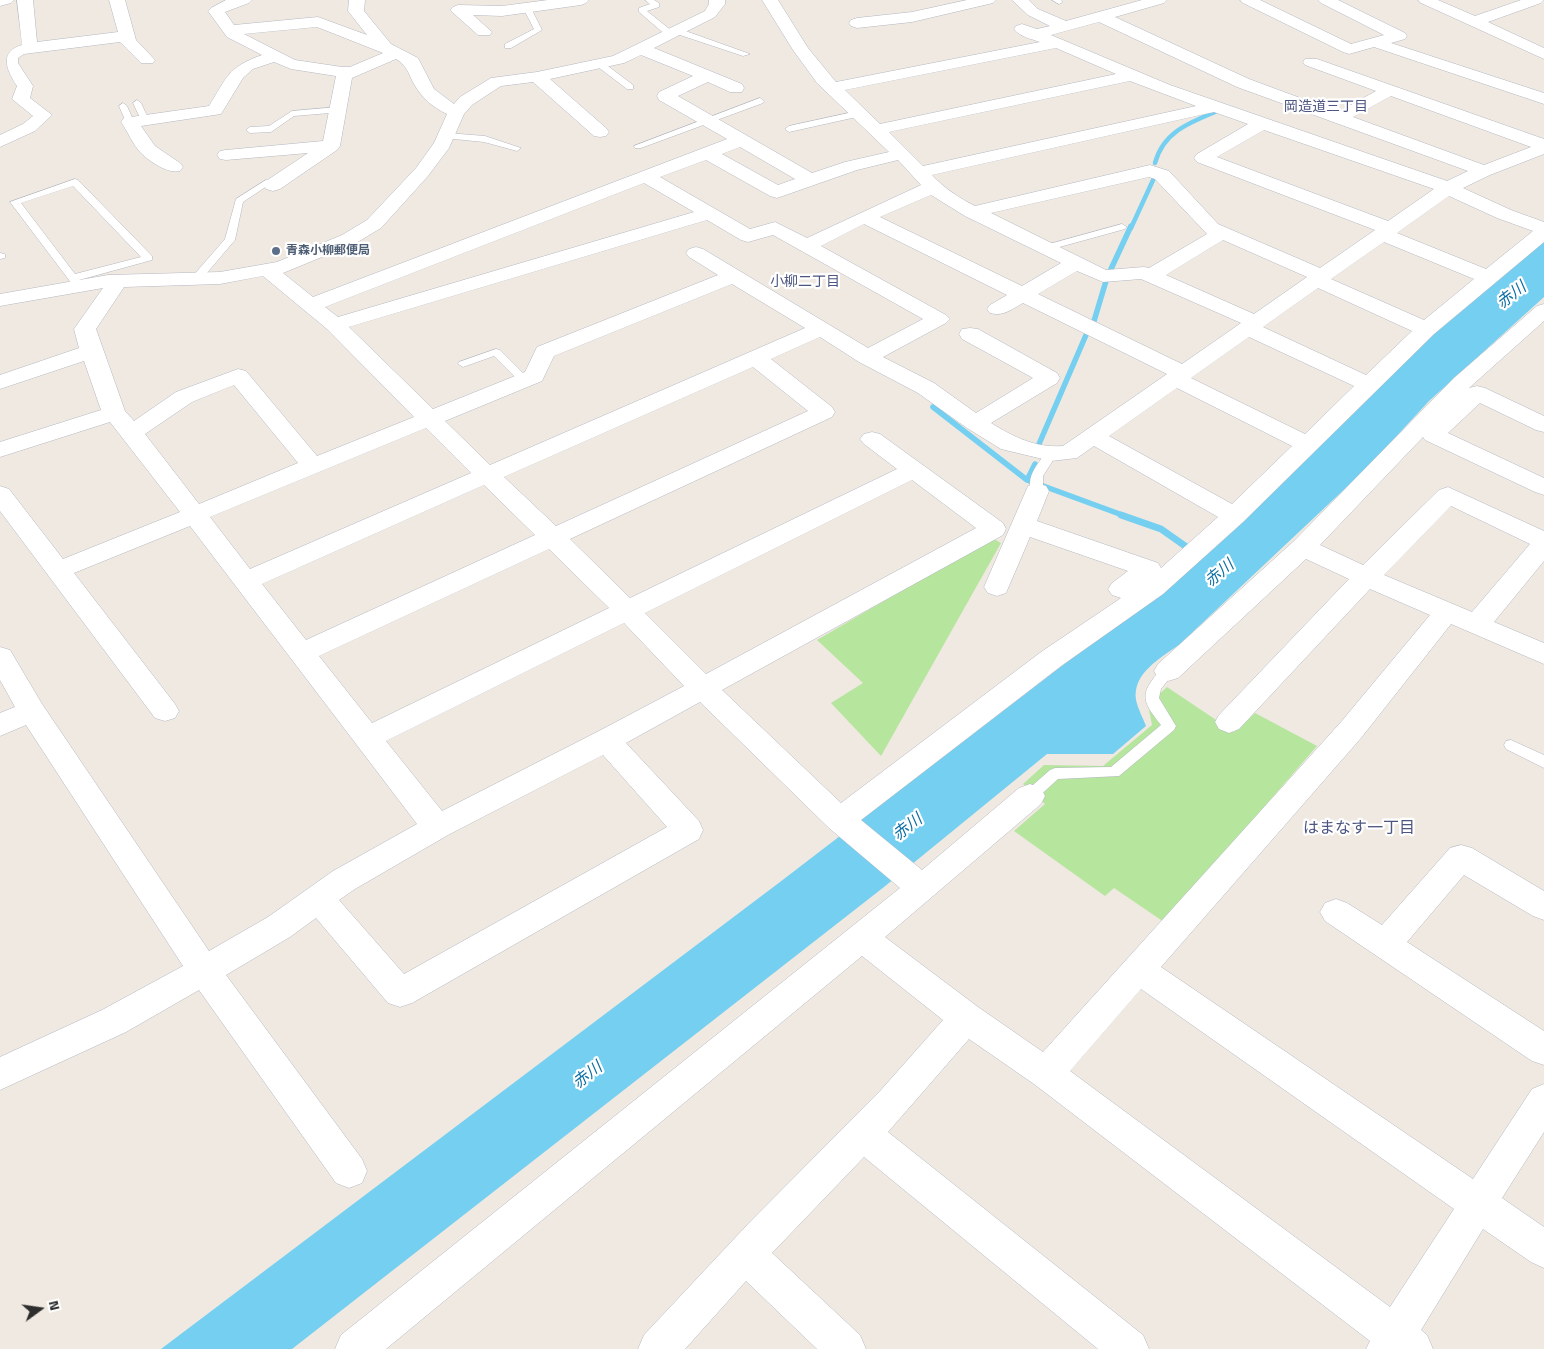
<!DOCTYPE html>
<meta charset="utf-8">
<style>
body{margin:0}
#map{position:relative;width:1544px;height:1349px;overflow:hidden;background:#efe9e1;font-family:"Titillium Web",sans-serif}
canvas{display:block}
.north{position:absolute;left:15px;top:1284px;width:50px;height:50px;-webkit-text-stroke:4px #fff;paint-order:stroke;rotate:76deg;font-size:14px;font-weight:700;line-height:20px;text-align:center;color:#2e2e2e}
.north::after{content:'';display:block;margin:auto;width:18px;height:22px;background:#2e2e2e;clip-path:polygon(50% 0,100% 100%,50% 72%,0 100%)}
</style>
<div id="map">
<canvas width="1544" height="1349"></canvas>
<div class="north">N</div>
</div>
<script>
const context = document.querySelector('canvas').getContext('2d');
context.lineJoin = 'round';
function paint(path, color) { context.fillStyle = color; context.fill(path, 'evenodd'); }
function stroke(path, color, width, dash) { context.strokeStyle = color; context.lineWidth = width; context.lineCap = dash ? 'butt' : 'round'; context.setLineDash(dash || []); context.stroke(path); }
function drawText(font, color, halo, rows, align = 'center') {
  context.font = font + ' "Titillium Web","Noto Sans JP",sans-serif'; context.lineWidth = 4.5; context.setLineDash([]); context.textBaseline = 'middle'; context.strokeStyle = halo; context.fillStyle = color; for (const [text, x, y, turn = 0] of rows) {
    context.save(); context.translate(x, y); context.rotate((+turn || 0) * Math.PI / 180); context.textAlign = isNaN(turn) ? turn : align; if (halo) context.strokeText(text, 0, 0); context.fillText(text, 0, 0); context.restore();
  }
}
paint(new Path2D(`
 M992,538L1001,543L881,756L831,703L863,683L817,640Z
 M1167,687L1234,732L1255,713L1317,746L1164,922L1114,888L1105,896L1014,831L1045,804L1023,784L1044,765L1103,766L1152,725L1148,705Z`), '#b6e59e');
paint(new Path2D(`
 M1544,239V297L1429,401L1369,466L1180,644C1161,658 1132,673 1136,700C1138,709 1143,718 1146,726L1113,754H1047L884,887L292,1349H161L780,882L1175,579L1436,330Z`), '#75cff0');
stroke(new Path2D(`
 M1155,163C1163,133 1188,123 1215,112
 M1131,228L1154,178`), '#75cff0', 4.5);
stroke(new Path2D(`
 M1111,269L1131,226
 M1094,321L1106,281
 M933,407L1027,480L1125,516
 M1039,444L1086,335
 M1027,480L1035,464`), '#75cff0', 5.5);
stroke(new Path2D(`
 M1121,515L1161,529L1188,548`), '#75cff0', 7);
const service = new Path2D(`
 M645,0H654L659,3V7L647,11L673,32V36H667L639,12V8L650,4Z
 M1052,0H1061L1063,2L1059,4Z
 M524,6H530L542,30L511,48H505V44L534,29L523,8Z
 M674,29H680L750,54L743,56L674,33Z
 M598,63H604L633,85V89H627L598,67Z
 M760,98L764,101L763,103L641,148H635L634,146Z
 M137,100L141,103L149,120L148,122L141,120L133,103Z
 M123,103L127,106L134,122L133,124L126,122L119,106Z
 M339,107L343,110L342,112L294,116L271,132L250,133L246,130L250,127L269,126L292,111Z
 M858,111L862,114L861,116L789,132L785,129L789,126Z
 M447,133L485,136L521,148L517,151L484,142L444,138L443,136Z
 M75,179L78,180L152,256V260L79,280L84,286L83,288H75L10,202ZM73,186L141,257L75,274L21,203Z
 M266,180L278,185L273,188L267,186L243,202L235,240L200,281H192V277L225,239L236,199Z
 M1122,224L1127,227L1125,229L1045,251L1040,248L1042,246Z
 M0,253L5,254V258L0,259Z
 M496,349L500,350L530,380L528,382H520L494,356L463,367L458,364L459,362Z
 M1051,450L1057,454L1043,476V491L1037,495L1033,494C1024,478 1038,464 1047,451Z
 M1168,666L1173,668L1175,671L1161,689L1159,698L1176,726L1174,730L1119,776L1058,779L1035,800L1030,802L1025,800L1023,796L1025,792L1050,770L1055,768L1111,767L1161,725C1148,708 1138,698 1153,679C1157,673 1161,668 1168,666Z
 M1511,740L1544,755V768L1506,749L1504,745L1506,741Z`);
const minor = new Path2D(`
 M0,0H14L11,3L0,6Z
 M17,0H33L37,42L118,32L109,0H125L136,40L155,60L153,63H141L120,42L24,54L18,58V63L33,86L30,98L52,115L35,131L0,147V135L23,124L33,116L12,99L17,86C5,68 0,51 22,45Z
 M226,0H252L249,3L225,12L234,25L318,17L367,35L348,11L349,0H365L364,11L391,44L418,58L434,89L454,104L460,97L491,78L537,72L613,56L705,11L709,4V0H725V4L715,17L654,48L742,84L744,88L742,92H730L708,82L678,96L812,173L845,162L889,152L817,83L793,50L762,0H778L808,48L836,82L1040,42C1032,39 1020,37 1014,29L1016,26L1022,24L1037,29L1050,26L1028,15L1012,0H1029L1038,9L1066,21L1142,0H1167L1164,3L1115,17L1249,79L1338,112L1376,91L1305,65L1303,62L1305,59H1317L1544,139V154L1490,175L1463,188L1511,210L1544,222V242L1434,334L1243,522L1163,594L1061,666L861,820L922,870L1019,788L1030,784L1041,788L1045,796L1041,804L885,937L978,1007L1043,1052L1341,722L1430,615L1370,589L1239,729L1229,733L1219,729L1215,722L1219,715L1349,579L1306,559L1178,678L1168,681L1158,678L1154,671L1158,664L1294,541L1454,378L1537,306L1544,304V321L1469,388L1477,386L1485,388L1544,416V432L1536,430L1480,403L1448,433L1544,478V495L1535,492L1425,440L1423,437L1320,545L1363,565L1439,490L1448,487L1544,531V561L1494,622L1544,643V664L1451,624L1361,738L1161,967L1473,1179L1532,1089L1544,1084V1132L1502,1198L1544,1227V1268L1531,1262L1483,1229L1421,1330L1427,1335L1433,1349H1366L1370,1341L1034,1084L969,1039L888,1132L1143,1335L1149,1349H1098L864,1157L772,1253L860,1335L866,1349H817L746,1281L685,1349H638L644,1335L749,1223L881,1090L943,1020L862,956L386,1349H335L341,1335L900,888L829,828L700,702L626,743L699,821L703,830L699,839L412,1003L400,1007L388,1003L316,918L290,937L226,975L362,1159L367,1171L362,1183L349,1188L336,1183L199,990L126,1032L0,1090V1057L102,1010L183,966L26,725L0,736V713L15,707L0,680V647L10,650L42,704L209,951L268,917L333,871L417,824L190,526L74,573L175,704L179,711L175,718L165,721L155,718L0,511V486L9,489L63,559L180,512L110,422L0,457V442L101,410L84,361L0,389V375L79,348L74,329L103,288L0,306V294L108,275L220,272L277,262L342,235L367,220L416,168L434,143L447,114C432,107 422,98 414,84C408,73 407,65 396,59L352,78L340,146L337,150L280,189L273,191L266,189L264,185L266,181L308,153L226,160L220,159L217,155L220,151L226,150L323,141L336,76L291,69L274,62L253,69L243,78L221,114L141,126L155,146L180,163L183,167L180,171C168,174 150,162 141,153C133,145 128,132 121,122L124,118L209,106C227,77 228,67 262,55L227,37L208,11L211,8ZM1099,22L1237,87L1468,171L1447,181L1170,85L1051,35ZM317,27L383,53L350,67H342L295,60L244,34ZM1056,48L1116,74L880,124L845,90ZM641,55L693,76L659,92L657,96L659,100L727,139L313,297L283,273L356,243L381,228L428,176L449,148L464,114L472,105L501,86L533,82L594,136L600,137L606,136L609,132L606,128L550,79L624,63ZM1130,81L1196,106L923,166L889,132ZM1391,96L1531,147L1484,165L1353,117ZM1214,112L1248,124L1197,154L1194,158L1197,162L1375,230L1320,268L1218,224L1169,171L1150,165L975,206C959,198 944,188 932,175ZM1264,130L1434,189L1388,221L1217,157ZM740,147L795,179L778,185L722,154ZM706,160L770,196L777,198L857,170L898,160L921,185L807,238L775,222L750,229L660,177ZM1149,177L1155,179L1207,234L1149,268L1144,267L1106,270L991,213ZM644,183L694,212L338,317L325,307ZM931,195L965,216L1061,263L1022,286L880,217ZM1449,196L1497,218L1533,231L1486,269L1397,233ZM707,220L741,240L748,242L773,235L923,319L868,348L703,249L696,247L689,249L686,253L689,257L718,275L537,347L525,372L433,409L349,327ZM864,224L1007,295L990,305L987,309L990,313C1003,317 1012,309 1023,303L1167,374L1063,446C1035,448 1014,437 991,423L1057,383L1060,378L1057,373L978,329L970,328L962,329L959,334L962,339L1033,378L976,413L934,383L883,357L946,323L950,319L946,315L821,246ZM1223,240L1307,277L1254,314L1166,275ZM1384,242L1474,279L1424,320L1331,279ZM1077,271L1103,282L1141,279L1241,323L1182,364L1038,294ZM263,276L327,329L414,417L317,456L246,371L238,369L176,392L134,421L125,411L96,329L124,287L220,284ZM732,284L805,328L490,465L445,421L542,381L554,356ZM1318,288L1412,331L1366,375L1263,327ZM820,337L859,362L918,393L967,428L1001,449L1051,461L1077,458L1094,446L1218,517L1161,568L1158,563L1037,521L1049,491L1046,486L1037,483L1028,486L984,587L988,593L997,596L1006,593L1030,537L1128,571L1112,583L1108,589L1112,595L1121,598L1041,652L841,803L722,690L1003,535L1006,529L1003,523L880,434L872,432L864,434L860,439L864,444L897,469L630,598L570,539L832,417L835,412L832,407L771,359ZM1249,337L1354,386L1305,434L1191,378ZM753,367L808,411L556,526L504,477ZM234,385L298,463L199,504L145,434L192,402ZM1177,388L1292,446L1232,504L1109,436ZM426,428L471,473L250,569L210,517ZM912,480L976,528L706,674L645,613ZM484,485L535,535L306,640L262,584ZM1451,506L1530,544L1472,612L1384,575ZM549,549L609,608L372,723L319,656ZM624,623L684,686L597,732L442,811L386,741ZM603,755L667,827L404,974L339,900L355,889L448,835ZM1141,989L1454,1209L1390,1307L1070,1071Z
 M548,0H589L586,3L581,5L502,16L473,15L492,32L490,35H478L450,10L453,7L458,5L502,6Z
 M967,0H996L993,3L912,22L857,28L851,26L849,23L851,20L857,18L912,12Z
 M1240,0H1260L1351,44L1384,35L1321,3L1318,0H1338L1405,33L1407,36L1405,39L1391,43L1544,93V104L1374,47L1349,54L1343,52L1243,3Z
 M1418,0H1438L1475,16L1521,0H1544L1541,3L1488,22L1544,48V59L1421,3Z
 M1461,845L1472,848L1544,891V920L1533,916L1464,875L1407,942L1544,1031V1065L1532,1061L1325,921L1320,912L1325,903L1336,899L1347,903L1382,925L1450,848Z`);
stroke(service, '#b4b7c1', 1);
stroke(minor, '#b4b7c1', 1);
paint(service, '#fff');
paint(minor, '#fff');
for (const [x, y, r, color] of [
 [276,251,5,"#5c6f8a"]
]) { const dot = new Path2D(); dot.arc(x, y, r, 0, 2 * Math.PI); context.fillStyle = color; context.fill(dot); stroke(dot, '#fff', 2); }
drawText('bold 12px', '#4e5e75', '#fff', [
 ["青森小柳郵便局",286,251]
], 'left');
drawText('14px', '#4d5680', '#fff', [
 ["岡造道三丁目",1326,108],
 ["小柳二丁目",805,283]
]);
drawText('italic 16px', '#0d6fa3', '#fff', [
 ["赤川",1512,296,-38],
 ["赤川",1220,574,-40],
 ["赤川",908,828,-38],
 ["赤川",588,1076,-38]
]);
drawText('16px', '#4d5680', '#fff', [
 ["はまなす一丁目",1359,829]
]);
</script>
